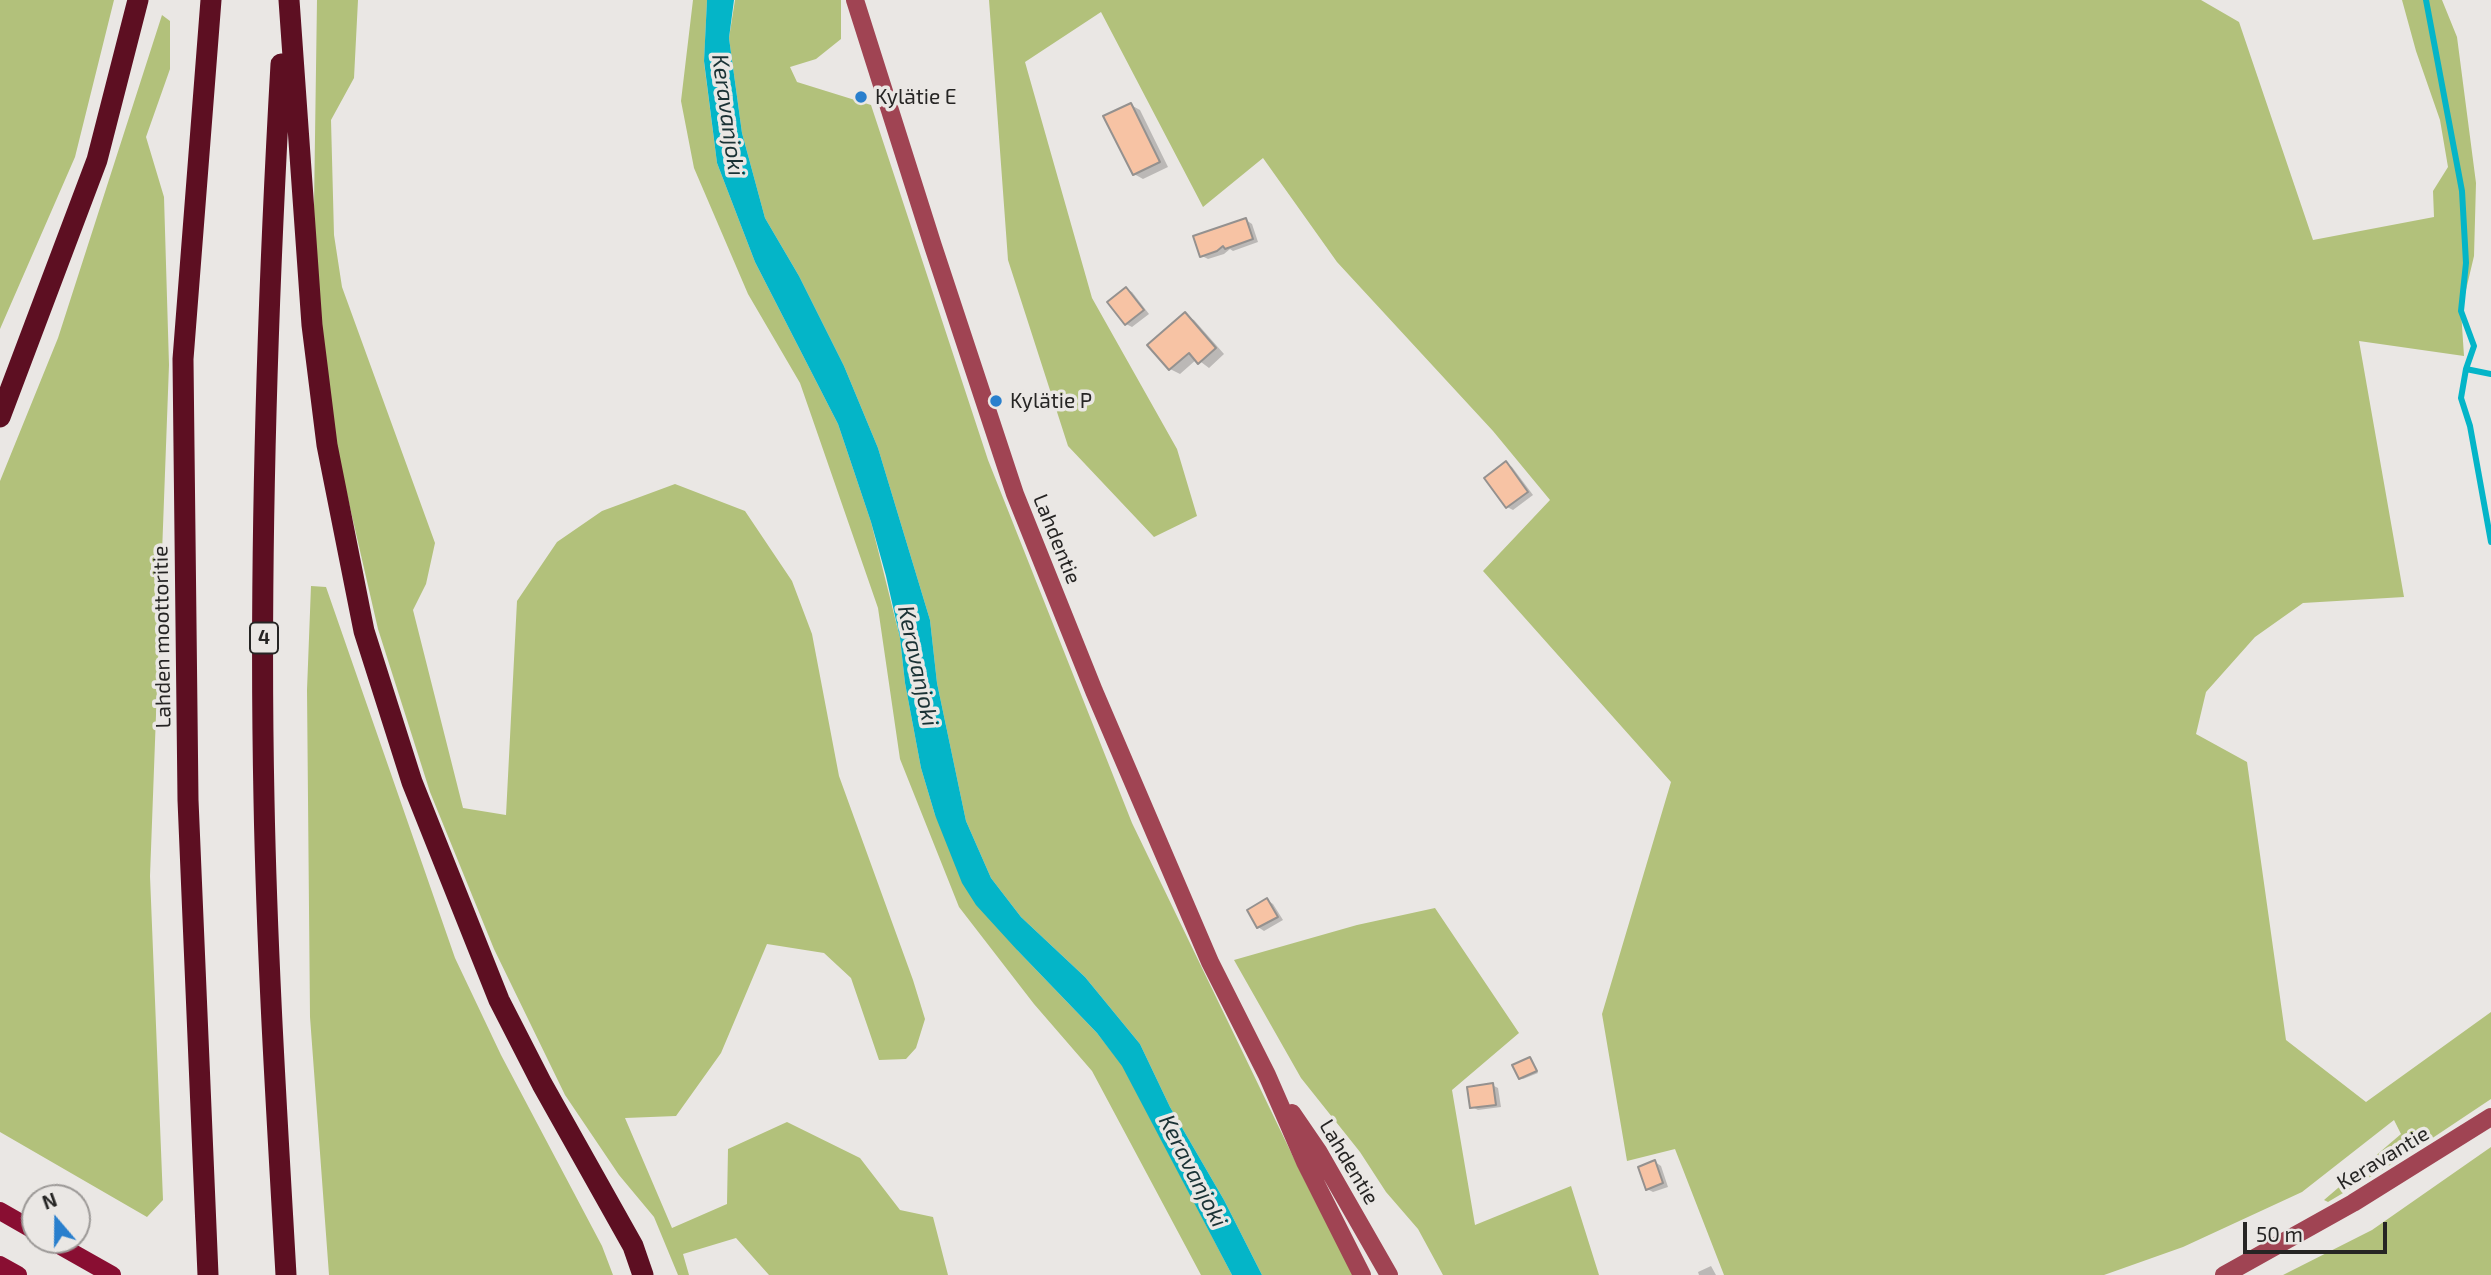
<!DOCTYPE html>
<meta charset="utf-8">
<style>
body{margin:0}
#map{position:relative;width:2491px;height:1275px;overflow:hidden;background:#eae7e4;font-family:"Exo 2",sans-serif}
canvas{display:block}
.north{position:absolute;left:21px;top:1184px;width:70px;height:70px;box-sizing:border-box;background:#eae7e4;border:2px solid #9c9997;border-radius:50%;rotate:340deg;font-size:19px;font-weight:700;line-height:28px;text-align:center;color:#262524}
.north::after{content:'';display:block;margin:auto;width:24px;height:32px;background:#297fcd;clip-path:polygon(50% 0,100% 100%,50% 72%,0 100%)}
.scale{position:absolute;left:2243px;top:1222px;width:144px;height:32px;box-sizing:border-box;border:4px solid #262524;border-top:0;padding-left:9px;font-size:21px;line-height:24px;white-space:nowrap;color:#262524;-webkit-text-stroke:5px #eae7e4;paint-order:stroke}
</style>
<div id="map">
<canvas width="2491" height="1275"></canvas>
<div class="north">N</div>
<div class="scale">50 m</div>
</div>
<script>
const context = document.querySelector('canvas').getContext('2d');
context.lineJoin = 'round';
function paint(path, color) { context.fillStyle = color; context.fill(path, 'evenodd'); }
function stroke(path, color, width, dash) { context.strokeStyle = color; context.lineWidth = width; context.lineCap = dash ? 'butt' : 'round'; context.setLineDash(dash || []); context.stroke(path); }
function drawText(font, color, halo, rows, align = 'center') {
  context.font = font + ' "Exo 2",sans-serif'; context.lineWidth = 7; context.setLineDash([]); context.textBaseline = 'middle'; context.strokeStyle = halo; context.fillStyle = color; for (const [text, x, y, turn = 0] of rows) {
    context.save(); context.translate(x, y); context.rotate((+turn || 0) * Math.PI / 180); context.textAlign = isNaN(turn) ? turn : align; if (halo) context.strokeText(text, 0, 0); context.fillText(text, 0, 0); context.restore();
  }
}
paint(new Path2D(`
 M0,0H114L75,157L0,329Z
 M317,0H358L354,78L331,120L334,235L342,287L435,543L426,584L413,610L463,808L506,815L517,601L557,542L602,511L675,484L745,511L792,581L812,634L839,776L913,980L925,1019L916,1048L906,1059L879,1060L851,978L824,953L767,944L721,1053L676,1116L625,1118L672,1228L727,1204L728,1149L787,1122L860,1158L900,1210L933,1217L948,1275H769L736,1238L683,1254L689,1275H678L654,1217L619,1175L565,1095L494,949L430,792L378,629L337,451L315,286L314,206Z
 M693,0H707L704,62L717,163L755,262L838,424L871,522L900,638L905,683L921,768L935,815L1018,951L1097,1033L1123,1066L1232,1275H1201L1092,1071L1034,1004L959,907L900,759L878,608L800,383L748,294L694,168L681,101Z
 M735,0H841V39L816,59L790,67L797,82L871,105L988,460L1132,823L1301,1173L1353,1275H1262L1224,1200L1170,1107L1140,1044L1085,977L1021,917L991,878L966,821L937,683L930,620L878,448L844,366L799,276L765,218L742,133L729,38Z
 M989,0H2201L2239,22L2313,240L2434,217L2433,191L2448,167L2440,120L2416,51L2402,0H2442L2457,37L2476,183L2474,256L2461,311L2464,356L2359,341L2404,597L2303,603L2255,637L2206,692L2196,734L2247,762L2286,1040L2366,1102L2491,1012V1099L2410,1153L2328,1202L2324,1200L2401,1134L2394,1120L2302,1192L2183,1247L2104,1275H1724L1675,1149L1627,1161L1602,1014L1671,782L1483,571L1550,500L1493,431L1337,262L1263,158L1203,207L1101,12L1025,62L1092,298L1177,449L1197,516L1154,537L1068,446L1008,260Z
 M162,15L170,21V69L146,137L164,197L169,365L150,876L163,1200L147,1217L0,1132V481L58,338Z
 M311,586L326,587L455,958L501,1055L602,1246L613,1275H329L310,1017L307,690Z
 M1435,908L1519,1033L1452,1090L1475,1225L1571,1186L1599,1275H1443L1418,1229L1386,1192L1360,1152L1301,1078L1234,960L1357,925Z
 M2491,1147V1275H2283L2372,1230Z`), '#b2c17b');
paint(new Path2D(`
 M707,0H734L729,38L742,133L765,218L799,276L844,366L878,448L930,620L937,683L966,821L991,878L1021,917L1085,977L1140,1044L1170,1107L1224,1200L1262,1275H1232L1122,1066L1097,1033L1018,951L976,905L962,883L935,815L921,768L905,683L900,638L886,576L871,522L838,424L755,262L717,163L704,61Z`), '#04b5c8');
paint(new Path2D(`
 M1131,105L1140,110L1168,167L1143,179L1134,174Z
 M1246,220L1252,224L1258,242L1233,251L1230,249L1224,254L1208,259L1202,256Z
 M1126,289L1132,292L1149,314L1132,327L1126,324Z
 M1185,315L1194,320L1224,354L1209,368L1197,359L1180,374L1170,369Z
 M1506,463L1512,467L1533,495L1513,510L1507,507Z
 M1267,900L1273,904L1283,920L1264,931L1258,927Z
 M1530,1059L1538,1073L1523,1079L1520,1078Z
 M1492,1085L1498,1088L1501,1107L1478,1110L1472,1107Z
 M1655,1162L1661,1166L1668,1187L1653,1192L1647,1189Z
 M1711,1266L1716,1275H1699L1698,1272Z`), '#0003');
stroke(new Path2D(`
 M2426,0L2462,191L2466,263L2461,311L2474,346L2466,369L2461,398L2470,426L2491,542
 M2466,369L2491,374`), '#04b5c8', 6);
const building = new Path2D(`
 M1131,103L1160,162L1133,175L1103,116Z
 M1246,218L1253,239L1225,249L1223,246L1217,251L1200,257L1193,236Z
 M1126,287L1144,310L1125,325L1107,302Z
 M1185,312L1216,348L1198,364L1189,353L1169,370L1147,345Z
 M1506,461L1528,492L1506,508L1484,478Z
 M1267,898L1278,917L1257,928L1247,910Z
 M1530,1057L1537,1071L1519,1079L1512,1065Z
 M1493,1083L1496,1105L1470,1108L1467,1087Z
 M1655,1160L1663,1183L1646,1190L1638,1167Z`);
paint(building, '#f7c3a4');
stroke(building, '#94918f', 2);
stroke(new Path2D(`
 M855,0L933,246L1015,494L1094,691L1210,962L1267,1075L1305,1162L1362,1275
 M1292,1113L1318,1151L1389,1275
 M2224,1275L2353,1203L2491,1117`), '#a04453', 18);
stroke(new Path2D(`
 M0,1211L35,1231
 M50,1240L112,1275
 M0,1265L18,1275`), '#890e32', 18);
stroke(new Path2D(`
 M289,0L312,325L327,445L364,631L412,782L499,1000L542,1084L633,1246L643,1275
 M281,64C267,309 259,555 264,800C267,959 277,1117 286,1275
 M0,417L97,160L138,0
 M208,1275L188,800L183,359L211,0`), '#5d0f22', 21);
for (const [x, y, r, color] of [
 [861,97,7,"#297fcd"],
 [996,401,7,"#297fcd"]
]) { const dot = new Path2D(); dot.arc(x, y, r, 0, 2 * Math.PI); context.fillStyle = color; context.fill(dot); stroke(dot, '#eae7e4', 2.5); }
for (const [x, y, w] of [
 [264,638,28]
]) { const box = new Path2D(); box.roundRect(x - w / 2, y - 15.5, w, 31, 5); context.fillStyle = '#eae7e4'; context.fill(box); stroke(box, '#262524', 2); }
drawText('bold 19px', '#262524', null, [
 ["4",264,638]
]);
drawText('21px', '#262524', '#eae7e4', [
 ["Kylätie E",875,97],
 ["Kylätie P",1010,401]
], 'left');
drawText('21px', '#262524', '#eae7e4', [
 ["Lahdentie",1057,539,68],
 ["Lahden moottoritie",162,637,-91],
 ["Keravantie",2383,1158,-31],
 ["Lahdentie",1349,1162,59]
]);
drawText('italic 23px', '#1a3235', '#eae7e4', [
 ["Keravanjoki",728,115,82],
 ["Keravanjoki",918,666,78],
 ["Keravanjoki",1193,1171,63]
]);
</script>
